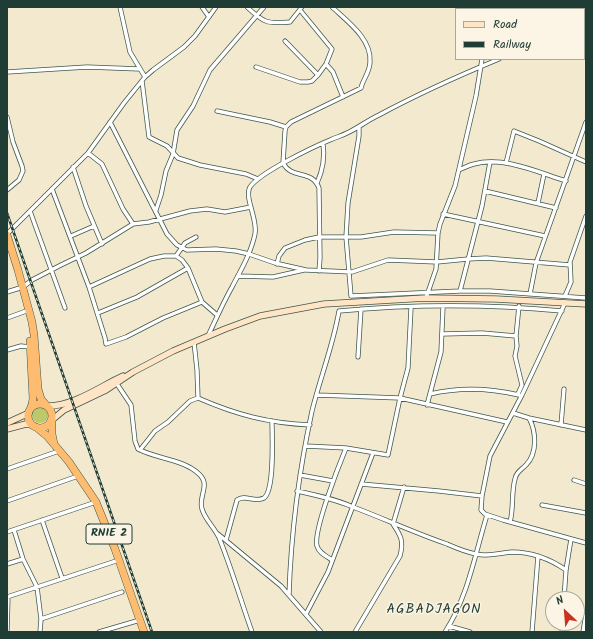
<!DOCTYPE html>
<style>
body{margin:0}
#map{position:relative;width:593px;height:639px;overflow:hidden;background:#f3e9cf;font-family:Kalam,sans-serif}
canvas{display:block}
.frame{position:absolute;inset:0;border:8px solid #1f3d34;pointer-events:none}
.legend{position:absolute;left:455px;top:8px;width:130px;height:52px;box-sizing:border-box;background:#fcf5e5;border:1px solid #a4ab9e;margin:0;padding:5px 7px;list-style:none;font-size:12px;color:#1f3d34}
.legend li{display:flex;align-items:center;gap:8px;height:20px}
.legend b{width:20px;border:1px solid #a4ab9e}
.north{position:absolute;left:545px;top:591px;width:40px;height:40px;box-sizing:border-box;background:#fcf5e5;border:1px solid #a4ab9e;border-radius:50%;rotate:334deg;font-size:11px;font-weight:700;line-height:16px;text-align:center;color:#1f3d34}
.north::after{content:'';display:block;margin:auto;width:14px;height:18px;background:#c8321e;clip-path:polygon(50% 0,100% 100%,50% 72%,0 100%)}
</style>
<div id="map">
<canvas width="593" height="639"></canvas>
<div class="frame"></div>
<ul class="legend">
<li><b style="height:5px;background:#ffe4c6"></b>Road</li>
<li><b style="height:5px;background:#1f3d34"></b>Railway</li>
</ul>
<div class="north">N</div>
</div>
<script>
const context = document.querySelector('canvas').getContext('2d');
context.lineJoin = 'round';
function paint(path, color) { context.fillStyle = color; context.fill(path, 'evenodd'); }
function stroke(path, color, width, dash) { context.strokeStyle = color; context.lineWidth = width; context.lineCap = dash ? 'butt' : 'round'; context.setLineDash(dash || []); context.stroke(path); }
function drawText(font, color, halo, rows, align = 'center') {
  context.font = font + ' Kalam,sans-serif'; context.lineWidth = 3; context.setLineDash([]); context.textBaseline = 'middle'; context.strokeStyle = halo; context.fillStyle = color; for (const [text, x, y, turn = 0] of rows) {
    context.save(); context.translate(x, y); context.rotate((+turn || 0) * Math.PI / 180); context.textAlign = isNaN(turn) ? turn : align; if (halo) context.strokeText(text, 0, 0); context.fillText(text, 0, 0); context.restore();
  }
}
paint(new Path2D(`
 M32 415a8 8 0 1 1 16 0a8 8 0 1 1-16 0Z`), '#bcc86a');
const street = new Path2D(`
 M120,7L130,52L145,77
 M202,7L209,17
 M247,7C264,23 267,24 290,22L302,7
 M491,9V7
 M542,9L543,7
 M584,33L586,32
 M285,41L318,75
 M326,64L333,72L343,97
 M256,67L300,82H308L312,81L318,75L326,64L332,49L300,10
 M7,72L87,67L140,69
 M142,81L149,137L167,146L178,158L200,165L246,174L258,179
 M217,111L270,122L286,127
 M7,117L13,142L22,166L23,171L19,180L7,190
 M110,122L167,234L177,245L187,250L216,249L236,251L249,254L275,263L306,270L352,272L388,260L437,262L468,259L486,258L570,265
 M359,127V136L348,203L346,237L351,296L460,291H490L586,298
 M88,153L102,164L123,209L133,224
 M506,163L514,131L539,141L586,162
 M73,167L86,206L102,244
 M459,170C464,168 469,165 474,164C504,156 537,172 566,181
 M317,183C323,170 325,157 323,143
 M52,189L89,287L105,338L106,344L126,337L163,318L202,302
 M485,191L556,208
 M538,203L544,174
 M156,210L161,195L166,171L173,154L177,130L193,106L210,70L264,7
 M30,211L65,308
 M443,214L545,236
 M7,234L88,153L124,103L145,77L153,70L184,47L195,36L216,7
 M71,236L94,226
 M176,256L185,243L196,237
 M277,264L279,256L285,248L305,240L319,237H361L394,232L438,233
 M319,271L320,258L319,188C312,169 292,180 283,163L285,131L286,127L291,122L361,88C363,79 370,72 370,62C372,39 347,21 332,7
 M238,276L273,277L304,270
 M89,287L150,259L164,256H176L182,260L188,268L202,302L217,315
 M460,291L482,206L490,162
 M7,292L23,287L32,280L61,265L86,253L133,224L149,222L190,211L207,209L225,212L251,207
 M530,294L536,263L586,122
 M565,296L571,282L570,262L586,216
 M426,298L436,269L438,233L440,224L455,186L476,96L482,59
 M565,303L522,395L490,456L482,496L481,510L485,514L503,520L586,543
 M98,313L137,297L188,268
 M7,318L29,310
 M442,334L482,333L516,336
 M208,336C216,319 223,303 232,287C241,270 251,253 255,234C258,219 244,198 250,187C259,173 313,147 330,140C336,137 342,136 347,133C358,128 368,120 379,115C418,94 458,76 499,59
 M194,342L197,370L198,398
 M7,350L21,346L30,347
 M358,357L361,309
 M117,384L131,405L135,441L138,449C157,459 183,459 199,474C211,485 198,496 202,509C205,520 216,529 220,540C232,570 241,601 252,632
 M430,394C460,387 489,388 519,395
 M518,394L522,385L515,356L517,346L516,336L519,306
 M317,395L400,398L507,422
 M427,405L441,352L443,307
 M513,413L529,418L586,430
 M561,425L564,389
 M306,446L346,448L388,455L400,398L408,368L411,308
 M140,450L155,431L168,422L190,401L198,398C237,415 268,423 310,425
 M7,469L59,451
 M300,475L333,481
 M574,480L586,484
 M361,484L439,491L482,496
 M297,491C316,495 335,499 353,507C385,519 415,533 447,544C456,548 466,552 476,554C490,557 499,553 512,552C532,552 550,559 566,570
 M7,501L78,476
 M542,505L586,513
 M42,520L62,578
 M510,522C514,508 511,493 515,479C516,472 521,470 526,465C538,453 536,431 529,418
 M14,530L23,559L37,587L41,619L40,632
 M7,532L96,502
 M218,534L281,586L321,632
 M226,540L237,500C245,494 255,503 264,498C275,490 272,436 272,421
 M332,560C326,556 319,553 317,546C313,531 339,465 346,448
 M7,564L23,559
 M289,595C291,533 299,471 312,411C320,378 333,346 339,311C412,304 489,304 562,311
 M7,597L119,560
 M564,599L566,570L571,539
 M306,614L328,572L373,453
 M41,619L122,592
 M449,626L470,632
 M7,632L8,597
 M99,632L140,620
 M355,632L400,556C404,541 401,536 393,524L404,487
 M445,632C468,597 475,554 487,515
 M532,632L538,556
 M562,632L563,623
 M583,632L586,614`);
const secondary = new Path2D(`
 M47,406C72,407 101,386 123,376
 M52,420L64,410L106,390L133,372L173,351L225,329L260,316L324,304L426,298L496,299L586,304
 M7,423L29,413
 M7,429L26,424L32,425`);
const highway = new Path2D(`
 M7,235L18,270L32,322L34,335L38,389L41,399L47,406
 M30,341L33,399L32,404L30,410
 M28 416a12 12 0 1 1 24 0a12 12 0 1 1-24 0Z
 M52,420V434L54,444
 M36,427L47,436L69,462L96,502L115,549L144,632`);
stroke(street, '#3f574b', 5);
stroke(secondary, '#3f574b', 7);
stroke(highway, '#3f574b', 8);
stroke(street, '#fff', 3.5);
stroke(secondary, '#ffe4c6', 5.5);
stroke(highway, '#febc70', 7);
const rail = new Path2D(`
 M7,213L152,632`);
stroke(rail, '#1f3d34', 2.5);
stroke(rail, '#fcf5e5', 1, [3]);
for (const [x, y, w] of [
 [109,534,46]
]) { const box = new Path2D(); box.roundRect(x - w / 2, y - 10, w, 20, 3); context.fillStyle = '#fcf5e5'; context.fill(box); stroke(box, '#1f3d34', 1); }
drawText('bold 12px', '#1f3d34', null, [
 ["RNIE 2",109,534]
]);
context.letterSpacing = '1px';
drawText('14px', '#1f3d34', '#fcf5e5', [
 ["AGBADJAGON",434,611]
]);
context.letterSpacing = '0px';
</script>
